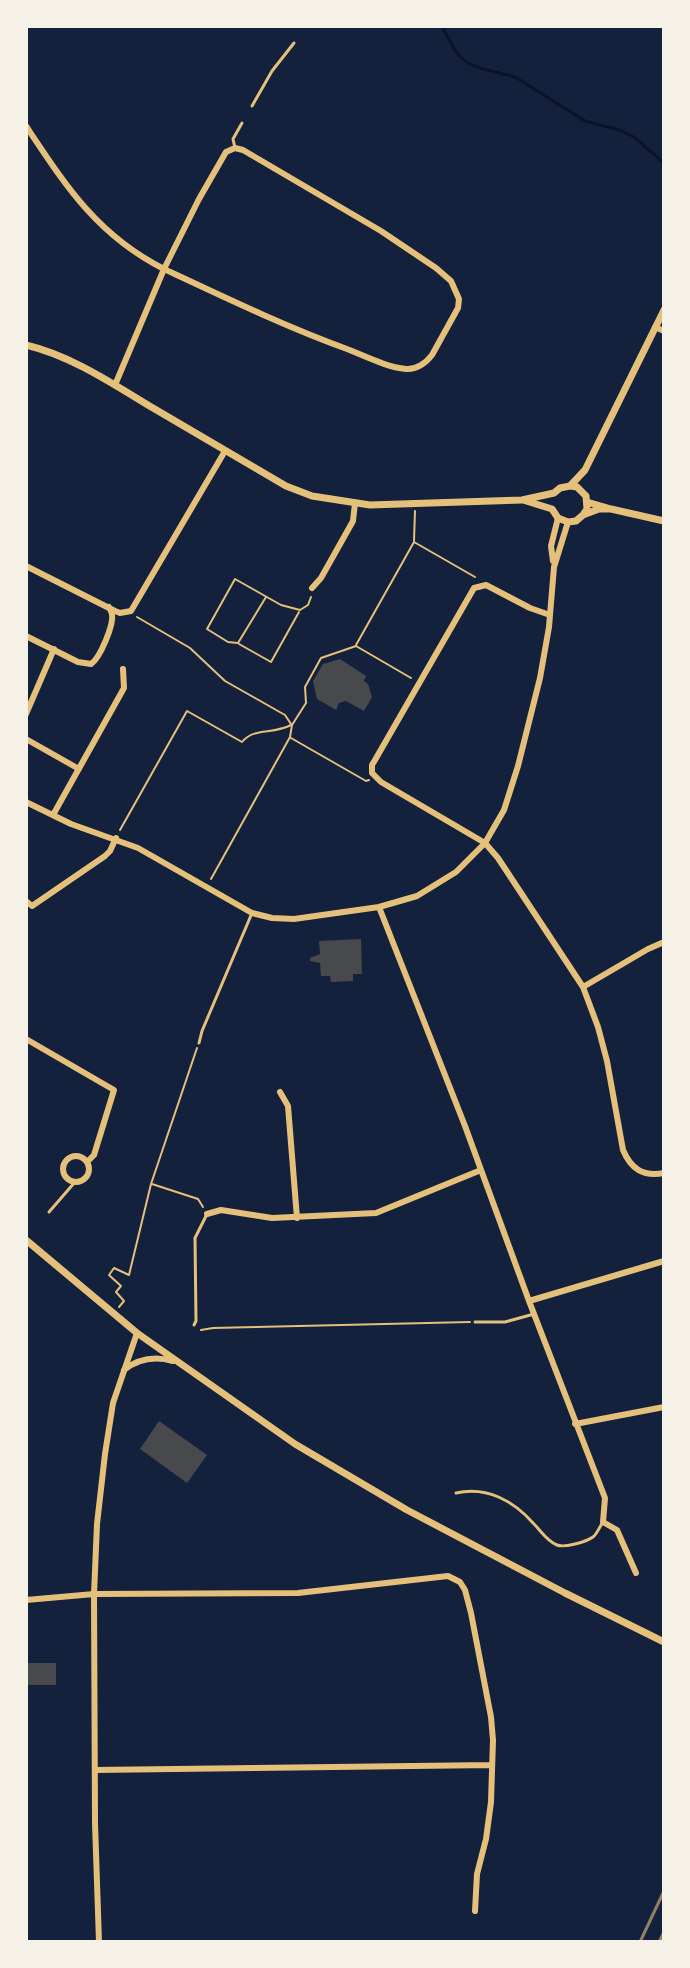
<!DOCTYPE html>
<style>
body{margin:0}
#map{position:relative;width:690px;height:1968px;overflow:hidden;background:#14213d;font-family:"Roboto Condensed",sans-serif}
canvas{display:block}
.frame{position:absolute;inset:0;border:28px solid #f6f1e7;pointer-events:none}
</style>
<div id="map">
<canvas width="690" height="1968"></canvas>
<div class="frame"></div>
</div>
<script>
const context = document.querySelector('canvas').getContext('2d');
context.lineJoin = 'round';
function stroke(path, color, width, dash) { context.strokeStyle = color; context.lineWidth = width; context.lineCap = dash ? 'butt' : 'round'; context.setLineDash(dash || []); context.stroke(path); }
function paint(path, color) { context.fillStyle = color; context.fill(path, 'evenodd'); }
stroke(new Path2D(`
 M442,26C446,34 450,42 455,50C468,71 494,70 515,77L585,121L620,130L634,137L664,163`), '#0b132b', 3);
paint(new Path2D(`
 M340,659L366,676L364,681L368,684L372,697L364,711L346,701L339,703L336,710L317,699L313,681L323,664Z
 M361,939L362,974H353V981L331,982L330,976H321L320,963L310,961V958L320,954L319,941Z
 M159,1421L207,1455L187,1483L140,1449Z
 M26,1663H56V1685H26Z`), '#48494c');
stroke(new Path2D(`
 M414,541L415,511
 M266,597L238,643L228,642L207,629L235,579L281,605L300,610L308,605L311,597
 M137,617L190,648L225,681L285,715L291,724
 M239,644L271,662L299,612
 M356,645L414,542L475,577
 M291,738L366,781L369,780
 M120,830L187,711L242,742C254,727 272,735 291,725
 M211,879L290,737L292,725L306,703L305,687L321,658L356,646L411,678
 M152,1184L198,1199L203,1207
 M119,1307L124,1301L116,1292L121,1286L109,1275L114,1268L129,1275L151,1184L197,1048
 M201,1330L213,1328L470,1322`), '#e5c07b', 2);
stroke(new Path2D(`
 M252,106L272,71L294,43
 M235,148L233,139L242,123
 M199,1043L202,1031L252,913
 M49,1212L75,1182
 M475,1322H505L534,1314
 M194,1325L196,1321L195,1238L207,1214
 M456,1493C487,1486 514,1501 534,1524C541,1531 547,1541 557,1545C564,1548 586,1542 593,1537C597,1534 600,1526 603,1522`), '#e5c07b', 3);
stroke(new Path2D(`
 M26,126C66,186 97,235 164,269C224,297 284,326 347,349C365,356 386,367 406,369C416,370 426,363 432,355L458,308L459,299L451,281L436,268L381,231L243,150L235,148L226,152L199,199L164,269L115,385
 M655,327L664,331
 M553,561L551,546L558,518
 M26,566L115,611L120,613L131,611L225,451
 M312,588L321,578L353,521L355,503
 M550,615L530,608L486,585L474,588L375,760L372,765V773L381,782L485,843L498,858L583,987L598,1027L607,1061L623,1150C631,1169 643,1177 664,1173
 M26,636L78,662L91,664C100,658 114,625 112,614C111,611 110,609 109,607
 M26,714L54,649
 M26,739L79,769
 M26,802L71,824L138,848L252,913L272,918L294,919L379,907L417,896L456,872L485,843L504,810L518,766L540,678L549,627L554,567L568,522
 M53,815L124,688L123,669
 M26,901L32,906L105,856L110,851L116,838
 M379,907L465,1126L529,1301L605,1498L603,1522L617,1530L636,1573
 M583,987L648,949L664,942
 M26,1039L114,1090L94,1155L87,1162
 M280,1092L288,1106L297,1218
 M63 1169a13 13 0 1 1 26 0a13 13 0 1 1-26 0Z
 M207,1214L221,1210L272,1218L376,1213L481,1170
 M529,1301L664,1261
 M124,1370C139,1358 155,1356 173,1361
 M575,1424L664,1407
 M26,1600L94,1594L298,1593L448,1576L460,1582L465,1590L471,1613L491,1717L493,1740L491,1802L486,1839L477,1874L475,1911
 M95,1770L492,1765
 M99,1942L95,1823L94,1594L97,1524L105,1454L113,1403L137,1333`), '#e5c07b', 6);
stroke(new Path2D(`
 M26,345C72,356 113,384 153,408C197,434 242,460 286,486L312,496L370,505L522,500L554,493L560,488L570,486L577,487L586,496L587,509L583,515
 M570,486L585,470L664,310
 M523,500L552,509L558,518L568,522L576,521L583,515L599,509H611
 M587,502L611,509L664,521
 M26,1240L137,1333L295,1444L407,1510L565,1593L664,1642`), '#e5c07b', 7);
stroke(new Path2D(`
 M640,1942L664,1891
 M659,1942L664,1932`), '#918062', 3);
</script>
